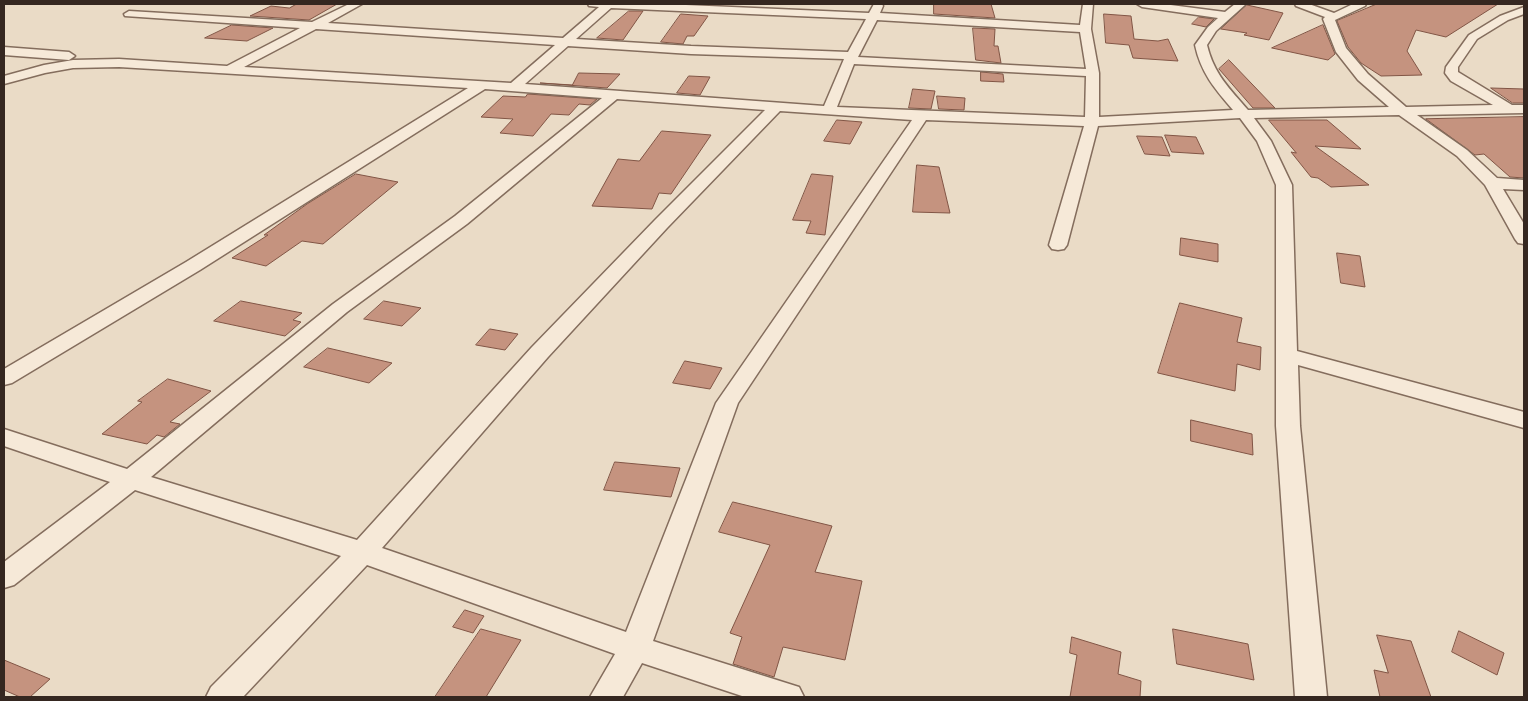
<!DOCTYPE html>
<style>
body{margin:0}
#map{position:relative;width:1528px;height:701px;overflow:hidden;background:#eadbc6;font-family:Georgia,serif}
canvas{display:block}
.frame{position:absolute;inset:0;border:5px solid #352720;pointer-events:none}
</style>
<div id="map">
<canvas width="1528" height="701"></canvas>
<div class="frame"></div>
</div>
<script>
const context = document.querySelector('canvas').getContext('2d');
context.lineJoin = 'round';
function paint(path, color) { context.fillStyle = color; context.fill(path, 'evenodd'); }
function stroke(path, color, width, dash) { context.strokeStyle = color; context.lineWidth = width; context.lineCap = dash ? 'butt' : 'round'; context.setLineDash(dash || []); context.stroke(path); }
const building = new Path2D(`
 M297,4H337L309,20L250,16L271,6L289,8Z
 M934,4H991L995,18L934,14Z
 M1377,4H1498L1446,37L1416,30L1407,51L1422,75L1381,76L1361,63L1348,47L1337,21Z
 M1247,5L1283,13L1269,40L1244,35L1247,33L1221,29Z
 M629,11H643L623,40L597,38Z
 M681,14L708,16L694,36H687L683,44L661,42Z
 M1104,14L1131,16L1134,39L1158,41L1168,39L1178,61L1133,58L1129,45L1106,43Z
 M1199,17L1214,19L1206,27L1192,24Z
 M232,25L273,28L247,41L205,38Z
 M1323,25L1335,54L1328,60L1272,48Z
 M973,28L995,29L994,46H998L1001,63L976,60Z
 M1229,60L1275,108H1253L1219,69Z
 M981,72L1003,74L1004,82L981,81Z
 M579,73L620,74L607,88L540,83L572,85Z
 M689,76L710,77L700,95L677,93Z
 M1491,88L1524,89V103H1513Z
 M913,89L935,91L931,109L909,108Z
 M528,94L597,99L590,105L579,104L569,115L551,114L533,136L500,133L513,119L481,117L503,96L525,97Z
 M937,96L965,98L964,110L939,109Z
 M1524,117V178L1510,177L1484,154L1475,155L1426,119Z
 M837,120L862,122L850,144L824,141Z
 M1269,120H1327L1361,149L1315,146L1369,185L1331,187L1318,178L1311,177L1291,152L1296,153Z
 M662,131L711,135L671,194L659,193L652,209L592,206L618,159L639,161Z
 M1165,135L1196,137L1204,154L1172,152Z
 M1137,136L1162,137L1170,156L1145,154Z
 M917,165L939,167L950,213L913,212Z
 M356,174L398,182L323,244L302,241L266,266L232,258L268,235H264L307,204Z
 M812,174L833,176L825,235L806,233L811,221L793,220Z
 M1181,238L1218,244V262L1180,255Z
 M1337,253L1360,256L1365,287L1341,283Z
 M241,301L302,313L293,320L301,322L285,336L214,321Z
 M384,301L421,308L402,326L364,319Z
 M1180,303L1242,318L1237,342L1261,347L1260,370L1237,364L1235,391L1158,373Z
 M490,329L518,334L505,350L476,345Z
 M328,348L392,363L369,383L304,367Z
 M685,361L722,368L710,389L673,383Z
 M168,379L211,391L170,422L180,424L164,437L157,435L147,444L102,434L142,402L138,401Z
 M1191,420L1252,434L1253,455L1191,441Z
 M615,462L680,468L671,497L604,490Z
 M733,502L832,526L815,572L862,581L845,660L783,647L774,677L733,664L742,637L730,633L770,545L719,532Z
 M465,610L484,616L473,633L453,627Z
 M481,629L521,640L486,697H435Z
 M1173,629L1248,644L1254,680L1177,664Z
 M1459,631L1504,653L1497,675L1452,652Z
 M1377,635L1411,641L1431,697H1380L1374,670L1388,673Z
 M1072,637L1121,652L1118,674L1141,681L1140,697H1070L1077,655L1070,653Z
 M4,660L50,679L30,697H20L4,690Z`);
paint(building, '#c5937f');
stroke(building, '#815545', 1);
const minor = new Path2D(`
 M349,4H362L328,23L563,38L599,7L589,6L588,4H663L869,13L874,4H882L883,6L880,13L1080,25L1083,4H1093L1091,29L1099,73V117L1233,110C1215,89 1201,73 1195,45L1208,27L1218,18L1142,7L1137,4H1163L1225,12L1235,4H1246L1216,31L1207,45C1214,74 1229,88 1248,110L1389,107L1358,80L1336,52L1323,19L1325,17L1296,6L1295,4H1309L1334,13L1353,4H1366L1365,6L1335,20L1346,48L1368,74L1406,107L1493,105L1451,81L1445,73L1446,67L1469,35L1500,16L1524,7V14L1508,20L1477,39L1458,67V72L1512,105H1524V113L1417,115L1467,150L1497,178L1524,180V190L1503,189L1524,224V244L1518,243L1515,239L1485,185L1457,156L1399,115L1254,118L1271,141L1292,185L1297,351L1524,412V428L1298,365L1300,426L1327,697H1295L1276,426V185L1257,141L1240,118L1098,126L1067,245L1064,249L1058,250L1052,249L1049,245L1084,126L926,120L738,403L653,641L799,687L804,697H745L642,663L623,697H590L615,654L367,565L243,697H206L211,687L341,556L135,490L14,585L4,588V562L110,482L4,446V429L127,469L333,304L455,216L602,98L485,89L200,270L12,383L4,385V369L186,262L468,88L119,67L73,68L45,73L4,84V76L44,65L73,60L119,59L227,66L300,28L125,16L124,14L129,11L312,22ZM611,8L866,19L848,52L691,46L576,39ZM877,20L1080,32L1086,69L858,57ZM316,29L555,45L511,83L244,67ZM568,46L691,54L844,59L824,106L525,84ZM854,64L1086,76L1085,117L837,107ZM617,99L765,110L655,220L532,347L357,540L151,477L347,312L467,224ZM780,111L912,120L716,403L626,632L382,548L548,357L667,228Z
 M4,47L69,52L75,56L69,60L4,55Z`);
stroke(minor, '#846d5d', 3);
paint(minor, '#f6e9d8');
</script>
